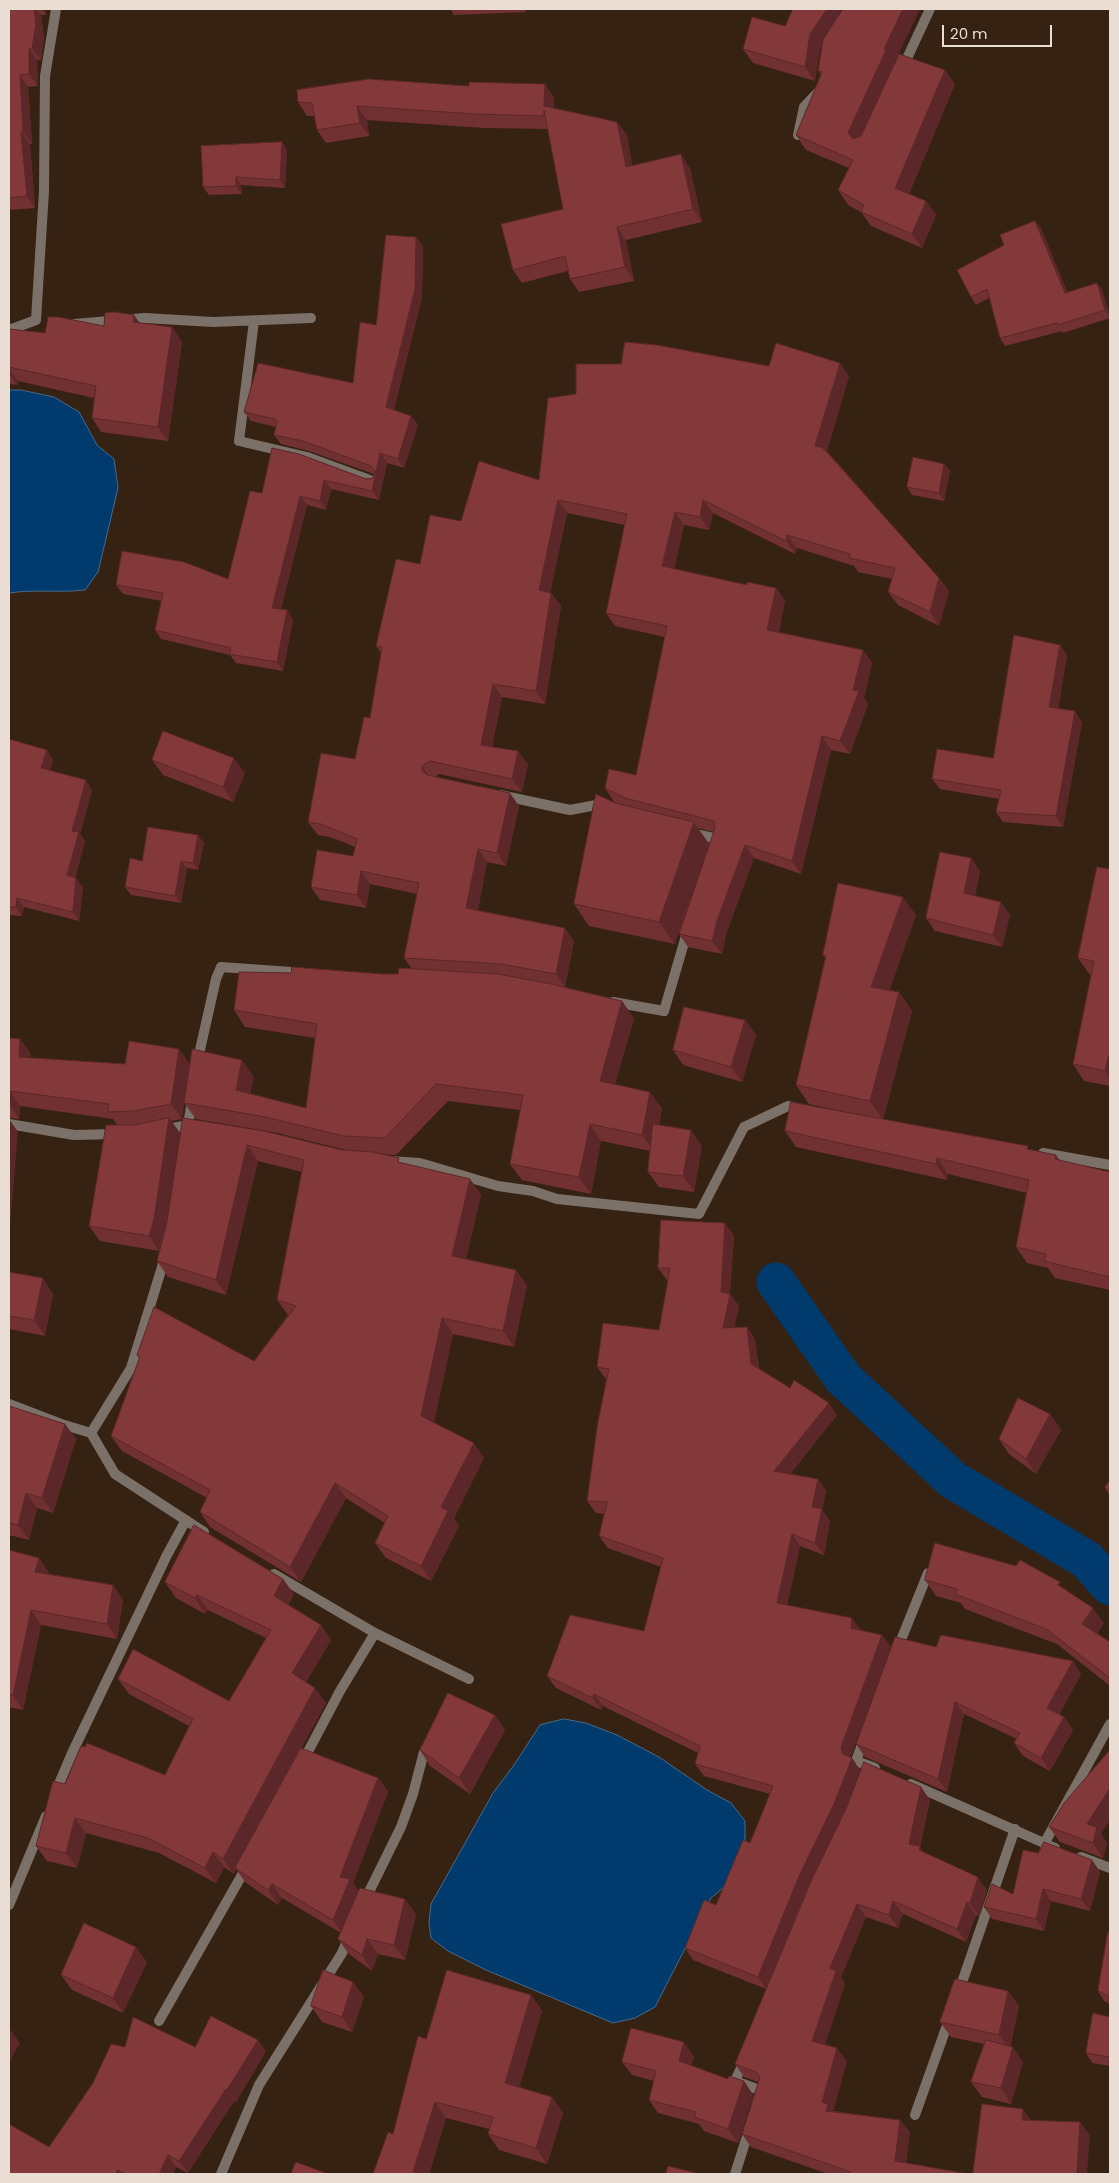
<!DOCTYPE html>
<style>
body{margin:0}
#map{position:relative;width:1119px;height:2183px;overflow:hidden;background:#352212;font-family:Poppins,sans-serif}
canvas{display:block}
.frame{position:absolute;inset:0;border:10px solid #eaddd3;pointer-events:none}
.scale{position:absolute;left:942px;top:25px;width:110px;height:22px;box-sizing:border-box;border:2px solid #eaddd3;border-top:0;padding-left:6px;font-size:15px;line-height:18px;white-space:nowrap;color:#eaddd3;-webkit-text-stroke:4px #352212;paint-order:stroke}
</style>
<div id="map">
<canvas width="1119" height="2183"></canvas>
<div class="frame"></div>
<div class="scale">20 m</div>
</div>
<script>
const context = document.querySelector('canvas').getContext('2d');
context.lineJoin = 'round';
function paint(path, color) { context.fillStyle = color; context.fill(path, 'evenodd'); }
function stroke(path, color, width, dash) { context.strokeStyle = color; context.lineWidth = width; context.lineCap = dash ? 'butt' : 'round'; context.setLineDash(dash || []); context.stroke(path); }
const water = new Path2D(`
 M9,390H21L54,397L79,412L97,445L114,459L118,488L98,572L85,590C59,593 34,589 9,593Z
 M564,1719L586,1723L617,1735L659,1757L707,1790L731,1803L745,1821V1851L730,1882L711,1898L655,2007L635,2018L613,2023L486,1970L448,1951L431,1938L429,1923L431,1904L493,1793L514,1765L540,1725Z`);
paint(water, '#013a6d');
stroke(water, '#476b8c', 1);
stroke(new Path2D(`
 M776,1282L843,1378L953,1480L1087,1560L1110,1586`), '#013a6d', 39);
stroke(new Path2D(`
 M902,69L930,9
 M798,135L804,107L821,89
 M254,321L239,441L307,457L375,482
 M74,324L145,318L213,322L311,318
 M9,330L36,320L44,191L45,76L56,9
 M500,795L570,810L596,805L606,807
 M691,833L718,839L716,846
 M613,1002L664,1011L688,929
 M197,1063L216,979L221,967L305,973
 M9,1124L74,1135L117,1134
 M163,1130L188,1125L192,1100
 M1043,1153L1110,1165
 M390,1161L420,1163L498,1186L533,1191L557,1199L699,1214L744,1127L788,1106L802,1109
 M9,1404L61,1424L91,1433L131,1368L166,1254
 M91,1433L115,1474L204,1532
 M274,1574L375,1633L469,1679
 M897,1650L928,1573
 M864,1739L856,1761L875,1768
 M302,1763L340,1691L375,1633
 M911,1784L1055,1848
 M55,1793L73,1751L167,1555L186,1520
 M1044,1844L1110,1724
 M1081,1857L1110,1868
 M364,1902L401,1827L413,1794L424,1752
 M9,1905L46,1816
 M958,1994L1015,1829
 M159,2021L247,1866
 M745,2059L735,2081L762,2091L760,2097
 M915,2115L950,2017
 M221,2174L259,2085L342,1953L349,1936
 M735,2174L750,2127`), '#7b7169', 10);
paint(new Path2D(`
 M9,9H45L46,15H41L44,37L41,60H37L38,86L28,87L32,144H30L35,208L9,210Z
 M450,9H525L526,12L454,15Z
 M785,26L895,62V63L945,70L955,84L909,194L926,201L936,215L922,248L871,226L861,212L848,205L838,190L849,168L806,150L796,135L821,75L818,71L822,46L820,48L815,81L753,63L743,49Z
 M554,97V108L617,122L627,135L632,166L690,168L702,222L626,240L634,281L579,292L570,279L568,271L522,283L513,270L563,209L548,129L484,128L367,120L369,136L326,143L317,130L314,116H307L298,102Z
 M282,142L287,150L285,188L241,185L242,194L209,195L203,187Z
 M1035,221L1041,228L1067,292L1097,283L1102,290L1110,316V318L1063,333L1062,331L1005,346L1000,338L989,298L976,305L971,297L1004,245Z
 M416,237L423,246L422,298L394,410L411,416L418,425L404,468L387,463L379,500L331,489L326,510L307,505L281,609L287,610L293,620L283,671L236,663L230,655L161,639L155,630L162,601L123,594L116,585L228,579L262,493L272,448L366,479L373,478L374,474L309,451L281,444L274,435L276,427L251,421L244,412L353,383L376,325Z
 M140,323L172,327L182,342L168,441L101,432L92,418L94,398L18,381L17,385L9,384V329L45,333L104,326Z
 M769,366L849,376L827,451L939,578L949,591L939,626L898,605L888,592L892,579L858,572L854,566L797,548L795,554L713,513L709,530L684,525L674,569L747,585L776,588L785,601L779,632L863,650L872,663L864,698L868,704L850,754L831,750L801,874L754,858L726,934L722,954L688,947L679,934L714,832L698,828L709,844L675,944L589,926L574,904L615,803L618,804L614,802L605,788L636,775L665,637L615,626L606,613L625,525L567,513L550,593L561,606L545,704L502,697L492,747L528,764L522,792L439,774L436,776L519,806L506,866L487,862L478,910L574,941L565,987L634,1018L615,1084L662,1108L659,1125L702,1146L694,1192L659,1187L648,1172L650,1151L601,1141L591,1194L522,1180L510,1164L520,1110L448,1101L396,1155L378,1154L481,1194L466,1259L527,1285L514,1347L453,1334L434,1422L484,1458L454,1518L459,1526L431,1581L386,1558L375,1543L385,1523L346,1498L301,1582L210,1527L200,1512L207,1498L122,1451L111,1436L139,1358L137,1355L254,1361L288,1315L277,1300L302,1172L258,1161L226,1295L168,1277L157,1261L163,1240L159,1251L100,1241L89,1226L117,1125L113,1119L20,1106L19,1119L9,1118V1038L20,1039L31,1054L30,1058L125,1064H190L254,1077L250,1094L306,1108L315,1038L245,1027L234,1010L382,974H398L412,969L404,958L417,894L370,884L366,908L320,900L311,887L353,856L355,847L330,837L318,835L308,822L355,759L370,718L381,653L376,646L420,564L461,521L539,480L576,394ZM184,1103L196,1119L278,1133L350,1151L342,1150L183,1118L167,1222L165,1231L180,1133L171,1121L182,1119Z
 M944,464L950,471L944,501L912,495L907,487Z
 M1060,645L1067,655L1058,709L1082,722L1063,827L1003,822L996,812L999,799L940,789L932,779L993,758Z
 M9,739L47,750L53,760L50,771L92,790L80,834L85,841L75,878L83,887L79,921L24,907L22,916L9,915Z
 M152,760L245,773L233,802L163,775Z
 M204,843L198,870L187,868L181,903L131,895L125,887L142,861Z
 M971,858L980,871L975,896L1010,915L1002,947L935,931L926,918Z
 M1110,869V1086L1084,1081L1073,1064L1091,975H1090L1078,958Z
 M916,915L889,990L899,992L912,1011L883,1119L1031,1150L1060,1161L1110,1172V1290L1055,1278L1048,1268L1027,1263L1016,1247L1027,1193L948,1174L947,1180L796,1147L785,1131L854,1114L809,1104L796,1085L825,958L823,955Z
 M745,1020L756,1035L742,1082L683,1065L673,1050Z
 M734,1235L730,1294L739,1306L734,1328L747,1327L755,1339L759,1368L790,1388L837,1415L790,1474L818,1479L826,1491L822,1510L830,1521L824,1555L800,1546L787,1605L860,1630L891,1647L850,1757L852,1758L860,1770L844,1814L930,1800L920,1847L924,1853L987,1890L979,1916L976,1915L966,1942L903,1914L898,1928L866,1917L841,1977L845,1984L825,2044L847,2061L833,2111L900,2120L910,2133L906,2163L969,2174H828L751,2147L742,2134L758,2082L744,2077L735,2064L766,1989L693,1960L685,1948L716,1905L750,1843L770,1794L704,1776L695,1764L698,1753L603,1706L601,1710L556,1688L547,1676L644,1631L661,1567L608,1548L599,1536L605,1514L596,1513L587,1501L606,1379L597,1367L659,1330L668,1280H667L658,1268Z
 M9,1272L53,1294L45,1336L9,1329Z
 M9,1406L65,1424L76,1439L53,1513L37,1508L29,1540L9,1535Z
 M1050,1414L1061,1430L1036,1474L1009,1454L999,1439Z
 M1110,1480V1496L1105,1488Z
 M9,1550L39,1558L49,1573V1574L113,1585L123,1600L117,1639L41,1625L23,1710L9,1707Z
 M925,1580L1064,1588L1104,1623L1097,1633L1110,1642V1686L1057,1644L965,1609L961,1603L936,1596Z
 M165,1582L294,1594L288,1605L321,1625L331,1640L306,1682L326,1703L301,1749L378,1778L388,1792L353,1883L359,1892L416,1914L405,1960L378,1954L372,1971L349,1954L338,1939L341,1933L282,1898L278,1905L245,1882L236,1869L234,1874L224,1867L216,1883L159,1853L86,1833L77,1868L47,1861L36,1846L65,1784L165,1775L189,1726L129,1694L118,1679L229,1701L266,1638L208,1610L205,1614L176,1598Z
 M936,1647L1081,1674L1059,1715L1064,1717L1073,1730L1050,1771L1023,1756L1014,1743L1017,1739L964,1714L947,1792L865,1757L856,1744Z
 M495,1715L505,1730L470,1794L430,1766L420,1750Z
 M1049,1827L1101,1834L1107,1843L1103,1858L1060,1842Z
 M1038,1853L1092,1860L1100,1872L1090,1911L1051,1901L1044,1931L992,1919L984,1907L1013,1894Z
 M1110,1932V2004L1104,2001L1098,1991Z
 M147,1962L123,2013L72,1990L61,1975Z
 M353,1982L364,1997L352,2032L322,2022L311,2006Z
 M1008,1991L1019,2006L1010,2047L1023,2062L1011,2104L982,2097L971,2082L984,2044L951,2037L940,2022Z
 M531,1995L542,2011L519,2087L552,2097L563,2113L547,2164L499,2150L488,2134L489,2129L446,2118L429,2174H373L393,2134L426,2039Z
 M1110,2017V2066L1092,2063L1086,2053Z
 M125,2047H195L266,2051L236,2102L234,2101L188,2173L176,2167L173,2174H9L49,2147Z
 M694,2056L691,2066L728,2079L744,2081L753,2095L738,2143L704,2131L699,2124L658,2113L649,2100L654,2081L632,2075L622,2062Z`), '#713031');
paint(new Path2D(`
 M34,9H36L41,15L44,37L41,60L32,48Z
 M41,9H45L46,15Z
 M827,9H846L820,48L815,81L805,67L810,34Z
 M903,9H920L895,62L896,64L858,147L848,133L884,49Z
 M29,49L37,60L38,86L29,74Z
 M945,70L955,84L905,202L895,188Z
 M20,75L28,87L32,144L23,132Z
 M545,84L554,97V120L544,106Z
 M357,106L367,120L369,136L360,123Z
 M617,122L627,135L635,180L626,167Z
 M21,132L30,144L35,208L27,196Z
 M282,142L287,150L285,188L280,180Z
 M681,154L690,168L702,222L693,209Z
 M236,177L241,185L242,194L236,186Z
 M926,201L936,215L922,248L912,234Z
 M1035,221L1041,228L1071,301L1065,293Z
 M617,227L626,240L634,281L625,267Z
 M416,237L423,246L422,298L392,417L386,407Z
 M1097,283L1102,290L1110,317L1105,310Z
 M134,315L144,329L133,322Z
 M172,327L182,342L168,441L158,427Z
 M840,363L849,376L824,459L815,446Z
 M9,369L18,381L17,385L9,373Z
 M411,416L418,425L404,468L398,459Z
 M380,453L387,463L379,500L372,491Z
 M944,464L950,471L944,501L939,493Z
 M324,480L331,489L326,510L320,501Z
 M300,496L307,505L279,617L272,608Z
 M558,500L567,513L548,604L539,590Z
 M703,500L713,513L709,530L700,517Z
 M675,512L684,525L672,579L662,566Z
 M787,535L797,548L795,554L786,541Z
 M939,578L949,591L939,626L930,612Z
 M776,588L785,601L776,643L767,630Z
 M551,593L561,606L545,704L536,691Z
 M287,610L293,620L283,671L277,662Z
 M1060,645L1067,655L1057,718L1049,707Z
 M863,650L872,663L864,698L868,704L850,754L840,741Z
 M493,684L502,697L490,758L481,745Z
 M1075,711L1082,722L1063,827L1056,816Z
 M822,736L831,750L801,874L792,861Z
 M47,750L53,760L48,778L41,768Z
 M518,751L528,764L522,792L512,779Z
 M234,758L245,773L233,802L223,787Z
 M422,766L431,779L422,770Z
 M86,780L92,790L80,834L85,841L74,884L67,875L72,831Z
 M510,793L519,806L506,866L497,853Z
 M694,822L709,844L675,944L659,922Z
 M198,835L204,843L198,870L193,863Z
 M745,845L754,858L726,934L722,954L712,941L717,921Z
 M478,849L487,862L476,921L466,908Z
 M971,858L980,871L973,906L964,893Z
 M181,861L187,868L181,903L175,896Z
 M361,871L370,884L366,908L357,895Z
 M76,878L83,887L79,921L73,912Z
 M903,897L916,915L884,1006L871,987Z
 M17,898L24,907L22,916L16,907Z
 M1001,902L1010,915L1002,947L993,935Z
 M565,928L574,941L565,987L556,974Z
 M899,992L912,1011L883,1120L870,1101Z
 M622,1001L634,1018L611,1098L600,1081Z
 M745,1020L756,1035L742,1082L731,1067Z
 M20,1039L31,1054L30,1072L19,1057Z
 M179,1049L190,1064L182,1119L171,1104Z
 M1108,1057L1110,1060V1078L1105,1071Z
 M242,1060L254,1077L247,1107L236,1090Z
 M10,1091L20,1106L19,1119L9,1104Z
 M650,1092L662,1108L654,1151L642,1135Z
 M169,1118L180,1133L164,1234L159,1251L149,1236Z
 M9,1119L18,1132L10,1226L9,1224Z
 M590,1124L601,1141L591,1194L579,1177Z
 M691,1130L702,1146L694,1192L683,1176Z
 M247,1145L258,1161L226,1295L216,1280Z
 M1056,1155L1067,1171L1055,1159Z
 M937,1158L948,1174L947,1180L936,1164Z
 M470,1179L481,1194L463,1271L452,1256Z
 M725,1223L734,1235L730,1294L739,1306L731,1340L723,1328L721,1292Z
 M516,1270L527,1285L514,1347L503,1331Z
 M43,1278L53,1294L45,1336L34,1320Z
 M442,1318L453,1334L432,1431L421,1416Z
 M747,1327L755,1339L759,1376L751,1364Z
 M829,1403L837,1415L782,1483L774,1471Z
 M1050,1414L1061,1430L1036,1474L1026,1459Z
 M65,1424L76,1439L53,1513L42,1498Z
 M474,1443L484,1458L454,1518L459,1526L431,1581L421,1566L441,1507Z
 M818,1479L826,1491L822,1510L830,1521L824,1555L815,1543L812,1507Z
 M335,1483L346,1498L301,1582L290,1567Z
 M26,1493L37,1508L29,1540L18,1525Z
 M792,1534L800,1546L785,1615L777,1603Z
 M39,1558L49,1573L45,1587L35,1572Z
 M283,1579L294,1594L285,1611L274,1596Z
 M113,1585L123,1600L117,1639L107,1624Z
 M197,1595L208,1610L205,1614L195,1598Z
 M1093,1608L1104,1623L1093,1639L1082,1624Z
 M31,1610L41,1625L23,1710L13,1695Z
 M852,1618L861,1630L851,1628Z
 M321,1625L331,1640L302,1689L292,1673Z
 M882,1635L891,1647L850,1759L852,1758L860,1770L843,1816L766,1989L758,1977L843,1754L841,1747Z
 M1073,1661L1081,1674L1056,1721L1047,1708Z
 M315,1688L326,1703L237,1869L235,1868L236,1869L234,1874L223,1859Z
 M594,1694L603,1706L601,1710L593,1698Z
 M955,1702L964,1714L947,1792L938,1779Z
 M495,1715L505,1730L470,1794L459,1778Z
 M1064,1717L1073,1730L1050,1771L1041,1758Z
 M378,1778L388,1792L353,1883L360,1893L343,1934L333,1920L340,1877Z
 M921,1787L930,1800L920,1847L929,1859L909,1844Z
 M1110,1788V1820L1101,1834L1107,1843L1103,1858L1093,1843L1087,1824Z
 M75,1818L86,1833L77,1868L66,1853Z
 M213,1852L224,1867L216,1883L205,1868Z
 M1092,1860L1100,1872L1090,1911L1081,1899Z
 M978,1877L987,1890L979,1916L970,1903Z
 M272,1884L282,1898L278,1905L268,1890Z
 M1043,1889L1051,1901L1044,1931L1036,1919Z
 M405,1899L416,1914L405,1960L394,1945Z
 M893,1901L903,1914L898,1928L889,1915Z
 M967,1902L976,1915L966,1942L957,1929Z
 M857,1904L866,1917L841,1977L845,1984L822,2054L812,2041L830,1968Z
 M367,1939L378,1954L372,1971L362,1955Z
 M136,1947L147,1962L123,2013L113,1998Z
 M353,1982L364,1997L352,2032L342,2017Z
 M1008,1991L1019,2006L1010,2050L999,2035Z
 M531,1995L542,2011L516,2099L505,2083Z
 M11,2030L20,2043L9,2063V2034Z
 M258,2040L266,2051L236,2102L227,2090Z
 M684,2042L694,2056L688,2075L679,2061Z
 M1013,2047L1023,2062L1011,2104L1001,2088Z
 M837,2048L847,2061L833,2111L837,2117L826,2111L822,2102Z
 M744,2081L753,2095L738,2143L728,2129Z
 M226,2089L234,2101L188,2173L179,2161Z
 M552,2097L563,2113L547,2164L536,2148Z
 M435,2102L446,2118L429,2174H415L413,2172Z
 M1023,2109L1032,2122L1022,2120Z
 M900,2120L910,2133L904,2174L895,2161Z
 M1080,2122L1090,2135L1087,2174H1077Z
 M168,2155L176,2167L173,2174H159Z
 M118,2170L121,2174H115Z`), '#5c2728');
const building = new Path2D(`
 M9,9H34L36,25L32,48L29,49V74L20,75L23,132H21L27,196L9,198Z
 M793,9H827L810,34L805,67L743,49L752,17L785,26Z
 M843,9H903L884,49L886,50L848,133L853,139L861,136L899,54L945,70L895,188L926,201L912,234L861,212L864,205L838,190L853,160L796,135L822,72L818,71L823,40Z
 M369,79L469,86V82L545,84L544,106L617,122L626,167L681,154L693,209L617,227L625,267L570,279L565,256L513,270L501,224L563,209L544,110V116L475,114L357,106L360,123L317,130L312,103L298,102L297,90Z
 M282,142L280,180L236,177V186L203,187L201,146Z
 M1035,221L1065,293L1097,283L1105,310L1058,325L1057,323L1000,338L987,289L971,297L957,270L1004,245L1000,235Z
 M386,235L416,237L415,289L386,407L411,416L398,459L380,453L372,491L324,480L320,501L300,496L272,608L287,610L277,662L229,654L231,648L155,630L163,593L116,585L122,551L184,562L228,579L250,491L262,493L272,448L299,454L366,479L373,478L375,471L371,466L303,441L274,435L277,422L275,419L244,412L258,363L353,383L360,322L376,325Z
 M115,312L134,315L133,322L172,327L158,427L92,418L96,386L9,367V329L45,333L48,317H58L104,326L105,313Z
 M625,342L657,345L769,366L776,343L840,363L815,446L823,448L939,578L930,612L888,592L895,568L849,558L850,554L787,535L786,541L703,500L700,517L675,512L662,566L747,585V582L776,588L767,630L863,650L853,690L859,691L840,741L822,736L792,861L745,845L717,921L712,941L679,934L715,828L714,821L625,798L605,788L609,769L636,775L667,626L606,613L627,514L558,500L539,590L551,593L536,691L493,684L481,745L518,751L512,779L430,761L422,766V770L427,775L510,793L497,853L478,849L466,908L565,928L556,974L501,964L404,958L419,883L361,871L357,895L311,887L317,850L353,856L357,839L321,824L308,822L321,753L355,759L364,717L370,718L382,647L376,646L396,559L420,564L430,515L461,521L479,461L539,480L548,398L576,394V364H621Z
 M913,457L944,464L939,493L907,487Z
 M1014,635L1060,645L1049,707L1075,711L1056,816L996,812L1001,790L932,779L937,749L993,758Z
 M163,731L234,758L223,787L152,760Z
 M9,739L47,750L41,768L86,780L72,831L79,832L67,875L76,878L73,912L17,898L16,907H9Z
 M596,794L615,803L694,822L659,922L574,904Z
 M148,827L198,835L193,863L181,861L175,896L125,887L130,858L142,861Z
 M940,852L971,858L964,893L1001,902L993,935L926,918Z
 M1097,867L1110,869V1057H1108L1105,1071L1073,1064L1094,961L1078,958Z
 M838,883L903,897L871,987L899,992L870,1101L796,1085L826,956L823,955Z
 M292,967L382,974H398L399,968L498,974L551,984L622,1001L600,1081L650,1092L642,1135L590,1124L579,1177L510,1164L523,1095L436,1084L385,1138L343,1136L266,1117L184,1103L192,1049L242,1060L236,1090L306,1108L317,1024L234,1010L239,972L291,973Z
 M684,1007L745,1020L731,1067L673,1050Z
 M9,1038L20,1039L19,1057L125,1064L129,1041L179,1049L171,1104L133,1111L108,1112L109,1104L10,1091L9,1101Z
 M791,1102L1028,1146L1027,1149L1056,1155L1055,1159L1110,1172V1277L1044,1261L1046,1254L1016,1247L1029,1180L937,1158L936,1164L785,1131Z
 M169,1118L154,1219L149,1236L89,1226L106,1125H134Z
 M183,1118L264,1131L342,1150L373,1152L399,1158L398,1162L470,1179L452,1256L516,1270L503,1331L442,1318L421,1416L474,1443L441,1507L448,1511L421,1566L375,1543L388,1516L335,1483L290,1567L200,1512L210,1490L111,1436L140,1357L137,1355L154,1307L254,1361L296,1306L277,1300L304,1160L247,1145L216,1280L157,1261L167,1222Z
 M653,1124L691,1130L683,1176L648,1172Z
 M661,1220L725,1223L721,1292L730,1294L723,1328L747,1327L751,1364L790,1388L794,1380L829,1403L774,1471L818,1479L812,1507L822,1509L815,1543L792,1534L777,1603L852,1618L851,1628L882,1635L841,1747L843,1754L852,1758L834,1804L800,1874L758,1977L685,1948L704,1900L716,1905L743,1840L750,1843L773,1786L695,1764L700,1746L594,1694L593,1698L547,1676L570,1615L644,1631L663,1558L599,1536L607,1502L587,1501L598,1421L609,1369L597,1367L603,1323L659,1330L670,1268H658Z
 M9,1272L43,1278L34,1320L9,1316Z
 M1018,1398L1050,1414L1026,1459L999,1439Z
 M9,1406L65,1424L42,1498L26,1493L18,1525L9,1523Z
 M1110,1480V1491L1105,1488Z
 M194,1525L283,1579L274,1596L321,1625L292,1673L315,1688L223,1859L213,1852L205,1868L148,1838L75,1818L66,1853L36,1846L53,1781L65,1784L81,1746L85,1747L87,1743L165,1775L193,1719L118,1679L133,1649L229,1701L271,1630L197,1595L195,1598L165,1582Z
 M935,1543L1016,1566L1020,1560L1060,1582L1058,1585L1093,1608L1082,1624L1110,1642V1678L1046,1629L955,1594L957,1589L925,1580Z
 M9,1550L39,1558L35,1572L113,1585L107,1624L31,1610L13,1695H9Z
 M941,1635L1073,1661L1047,1708L1064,1717L1041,1758L1014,1743L1020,1733L955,1702L938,1779L856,1744L895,1637L936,1647Z
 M448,1693L495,1715L459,1778L420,1750Z
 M301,1748L378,1778L340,1877L350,1879L333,1920L272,1884L268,1890L235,1868Z
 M1110,1750V1788L1087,1824L1097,1827L1093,1843L1049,1827L1064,1803Z
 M864,1762L921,1787L909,1844L920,1846L919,1850L978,1877L970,1903L967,1902L957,1929L893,1901L889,1915L857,1904L830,1968L836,1971L812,2041L837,2048L822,2102L828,2104L826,2111L900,2120L895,2161L969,2174H850L851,2172L742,2134L760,2077L756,2072L735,2064L812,1879L846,1809Z
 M1044,1842L1092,1860L1081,1899L1043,1889L1036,1919L984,1907L992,1884L1013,1894L1023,1850L1038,1853Z
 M360,1888L405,1899L394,1945L367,1939L362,1955L338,1939Z
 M84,1923L136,1947L113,1998L61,1975Z
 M1108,1932H1110V1997L1098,1991Z
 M323,1970L353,1982L342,2017L311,2006Z
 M447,1970L531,1995L505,2083L552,2097L536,2148L488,2134L493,2117L435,2102L413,2172L423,2174H373L388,2132L393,2134L418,2036L426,2039Z
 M955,1979L1008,1991L999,2035L940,2022Z
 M1093,2013L1110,2017V2057L1086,2053Z
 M211,2016L258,2040L227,2090L226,2089L179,2161L168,2155L159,2174H126L118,2170L115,2174H9V2124L49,2147L93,2083L111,2044L125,2047L133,2017L195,2047Z
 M631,2028L684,2042L679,2061L728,2079L729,2076L744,2081L728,2129L694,2117L696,2112L649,2100L656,2071L622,2062Z
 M986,2040L1013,2047L1001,2088L971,2082Z
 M982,2104L1023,2109L1022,2120L1080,2122L1077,2174H973Z
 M296,2162L328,2174H291Z
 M668,2166L700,2174H666Z`);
paint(building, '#833839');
stroke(building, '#5c2728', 1);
</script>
